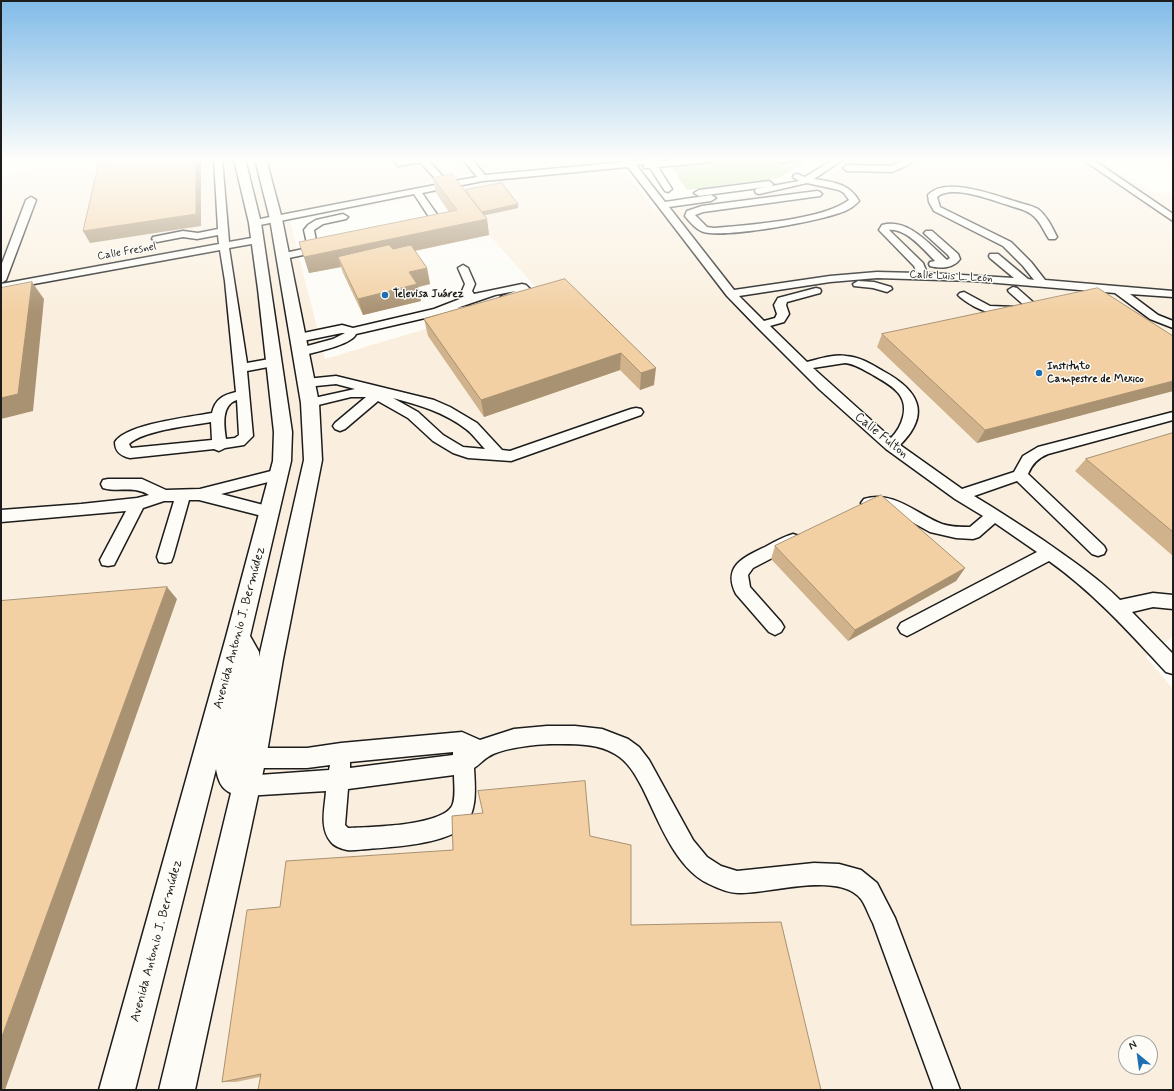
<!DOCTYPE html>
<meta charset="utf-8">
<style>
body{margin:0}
#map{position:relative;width:1174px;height:1091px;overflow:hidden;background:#fdfcf7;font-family:Mynerve,sans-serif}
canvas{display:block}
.frame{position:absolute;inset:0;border:2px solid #1c1c1c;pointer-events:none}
.north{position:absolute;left:1118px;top:1035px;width:40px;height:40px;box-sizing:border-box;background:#fdfcf7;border:1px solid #a3a29f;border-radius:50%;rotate:331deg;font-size:11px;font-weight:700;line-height:16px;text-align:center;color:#1c1c1c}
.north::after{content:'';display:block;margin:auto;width:14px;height:18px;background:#1f6fb2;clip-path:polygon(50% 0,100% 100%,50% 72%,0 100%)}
</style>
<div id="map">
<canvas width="1174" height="1091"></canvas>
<div class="frame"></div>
<div class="north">N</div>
</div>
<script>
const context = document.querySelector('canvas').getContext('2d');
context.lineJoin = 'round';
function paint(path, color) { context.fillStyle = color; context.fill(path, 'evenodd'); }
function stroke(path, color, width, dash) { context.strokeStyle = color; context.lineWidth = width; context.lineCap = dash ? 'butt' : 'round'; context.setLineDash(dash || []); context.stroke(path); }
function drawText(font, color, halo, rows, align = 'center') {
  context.font = font + ' Mynerve,sans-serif'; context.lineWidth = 3; context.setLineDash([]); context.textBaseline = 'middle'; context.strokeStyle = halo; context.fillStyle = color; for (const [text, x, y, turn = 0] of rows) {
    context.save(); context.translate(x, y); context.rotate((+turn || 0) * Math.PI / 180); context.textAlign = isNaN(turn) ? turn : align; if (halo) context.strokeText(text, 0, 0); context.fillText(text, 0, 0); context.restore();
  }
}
paint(new Path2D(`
 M60,159H644L601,164L489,170L425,182L436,193L290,221L325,359L542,294L489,235L455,190L498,180L616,169L627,173L656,211L817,185L857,159H1098L1153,192L1173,193V636L1146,657L1173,689V1090H1V177ZM1126,1043H1150V1067H1126Z`), '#faefde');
paint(new Path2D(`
 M666,159H811L779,178L687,190Z`), '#c6e49c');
const minor = new Path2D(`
 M214,159H222L229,242L257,237L262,240L257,243L229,248L247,363L275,358L279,359L281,362L279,365L247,371L253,436L244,445L225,448L219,451L214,449L130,458C121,456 115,452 115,442C126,424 190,417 212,413C215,399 223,395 236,392L225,281L220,250L1,290V284L219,244L218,235L197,239L183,237L157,242L152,239L153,237L183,231L198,233L218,229ZM237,400L239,435L235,438L226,439C224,425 221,405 237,400ZM211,422L212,440L131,448L129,444C144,430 190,426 211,422Z
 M405,159H427L448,182L477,177L463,159H472L485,175L625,162L623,159H632L633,161L662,159L658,162L636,165L665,202L711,195L716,198L711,201L669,207L734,290L830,276L877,272L917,273L914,266L879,230L882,225C908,218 929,244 947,260L950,258L948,255L926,235L924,233L926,231H932L958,254L960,259C954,268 941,269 930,266L929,264L930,262L935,261C924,250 906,228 889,230L923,263L927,273L1014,278L990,258L989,256L990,254H998L1028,279L1034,280L1023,266L1003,246L934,211L929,202L928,195C945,176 994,195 1014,201C1022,204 1031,205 1038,209C1047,216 1052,227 1057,237L1055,239H1049C1043,230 1040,220 1031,214C1024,209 1016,208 1008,205C991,200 952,184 937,197L940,207L1011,242L1031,262L1045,280L1173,291V297L1130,294L1158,315L1173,321V328L1150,319L1115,293L974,281L877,278L830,282L739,296L764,321L775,318L777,314L774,305L778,298L816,288L820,289L821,291L820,293L787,302L786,305L789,314L784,322L770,326L807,362C819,359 833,354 846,356C860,357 871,364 883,371C918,390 932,413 900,445L962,489L1014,472L1023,456L1038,447L1173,412V420L1048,454C1038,458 1032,464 1028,474L1104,546L1106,550L1104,554L1098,556L1092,554L1017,481L974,496C998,510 1020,525 1043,540C1070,559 1097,577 1120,600L1153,593L1173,595V609L1153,607L1132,612L1173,654V674L1166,672C1129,632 1094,593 1049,561L913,633L907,636L901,633L898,628L901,623L1037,552L995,523L979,537L973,539L956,538L930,532L890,510L864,507L861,503L864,499C894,490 916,514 942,524C951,527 960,527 970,527L983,516L955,499L886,449L819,389L757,327L727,296L628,167L483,181L422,193L441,220L438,227L425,231L420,228L422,226L431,223V220L414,194L255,226L250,223L255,220L440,184L421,163H415L399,166L395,163L396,161ZM845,363C855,364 864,370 873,375C890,385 909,394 903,417C901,425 897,432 891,438L813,368Z
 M684,159H713L709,162L658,167L672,189L668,192L665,191L650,168H644L643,166L647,163Z
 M780,159H792L784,163L781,162Z
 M834,159H844L814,179C832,182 849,183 859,201C856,204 853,207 849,209C831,220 718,240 701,231C695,228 689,221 685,216L687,211L702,206L817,191L820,192L822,194L820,196L703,212L695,215L707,227L714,228C748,225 823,220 849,200L844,193L839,190L807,183L759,194L756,193L755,191L756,189L766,187L699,196L694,193L699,190L769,181L773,184L772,186L799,181L793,177L794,175L797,174L805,177Z
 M904,159H912L910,164L892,172L847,171L843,168L847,165L891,166Z
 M1082,159H1092L1173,214V221Z
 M31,197L36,200L6,280L1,283V266L26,200Z
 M343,214L348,217L346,219L323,224L314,230L317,246H327L328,248L327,250L284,259L279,256L280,254L308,248L304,230L308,225L316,220Z
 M463,265L468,268L475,284L472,291L474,294L522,284L526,285L530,289C525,297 515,299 506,301L500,298L502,296L516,291L495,295L457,308L468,306L472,307L474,309L472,311L449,316L438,315L356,334C352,345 312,353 300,356L296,355L294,352L296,349L333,339L345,333H342L298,342L294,341L292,338L294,335L342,325L353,328L434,309L465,297L462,291L465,284L458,268Z
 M858,281L874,282L891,287L892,289L887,292L873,288L854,286L853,284Z
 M1013,287L1017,288L1034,303L1036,305L1034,307H1026L1009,292L1008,290Z
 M964,292L990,306L1016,307L1018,309L1016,311C994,317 978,311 960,297L958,295L960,293Z
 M336,376L434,400L450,407L477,423L502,450L510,451L631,409L636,408L641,409L643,412L641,415L511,461L468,458L453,453L433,441L408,418L378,401L345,429L340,431L335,429L333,426L335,423L366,397H351L310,407L305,406L303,403L305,400L355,389L336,384L306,387L301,386L300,383L301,380L306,379ZM393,398C419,405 444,412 466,429C473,434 479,443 485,449L463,447L443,435L418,412Z
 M279,469L284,470L286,474L284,478L221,494L275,508L278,512L275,516L270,518L199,500H189L173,557L171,562L165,563L159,562L157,557L174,501H164L143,508L114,565L108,566L102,565L100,560L126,511L1,522V510L81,504L137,498L149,495C132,485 120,493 103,488L101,484L103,480L108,479H142L166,490L200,489Z
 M793,534L799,536L801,540L799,544L753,568L748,575L750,587L781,622L784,627L781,632L775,635L769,632L736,594C722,566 744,557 765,547C774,542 783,537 793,534Z
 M547,726H575L602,729L628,739L639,747L649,760L693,840L707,857L721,866L737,871L814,863L839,864L861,870L877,883L895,918L960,1090H934L873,923C869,916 866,906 861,899C838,871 770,894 738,893C729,893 717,888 709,884C675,868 659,821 643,789C636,776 629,762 615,754C598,743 573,744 553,744C537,744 501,748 488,757C483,760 479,765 474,768C475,788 478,812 463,827C445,844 393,847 368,849C362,849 354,851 347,850C342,849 334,846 331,842C319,828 325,807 326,791L245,796L238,793L235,786L238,779L245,776L329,770L330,765L307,768H253L246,765L243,758L246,751L253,748H307L341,743L462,732L480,740L514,729ZM453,752V755L350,768V762ZM454,775C454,784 456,798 452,806C441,826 370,827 348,828L345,825L348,789Z`);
const major = new Path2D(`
 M234,159H245L261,223L292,432L291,461L250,636L259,652V657L304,460L301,403L270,219L255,159H266L282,219L319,403L322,460L283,659L266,758L195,1090H159L231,793C221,789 218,780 216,769L135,1090H99L226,637L273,461L274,432L258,289L249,223Z`);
stroke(minor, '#1c1c1c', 3);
stroke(major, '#1c1c1c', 3);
paint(minor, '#fdfcf7');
paint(major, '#fdfcf7');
paint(new Path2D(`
 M433,178L466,192V190L518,204V208L485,215L487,219L489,235L415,251L427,268L430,284L418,287L421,301L363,315L343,273L341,267L309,273L299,242L449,212L436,193Z
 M565,279L654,385L640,390L620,370L484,417L428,336L424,319Z
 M882,334L1173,336V391L977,443L877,347Z
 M1173,433V556L1075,471L1086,459Z
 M775,546L965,568L956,581L848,641L771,559Z
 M590,836L260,1077L236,1082H222L280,907L453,850Z`), '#d0b38c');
paint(new Path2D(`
 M196,159H200L201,160V226L90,243L83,231Z
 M518,204V208L481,216L480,212Z
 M487,219L489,235L342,266L338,257L341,267L309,273L304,257Z
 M427,268L430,284L418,287L421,301L363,315L358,299L409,272Z
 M32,282L44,299L33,411L1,419V398Z
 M621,353L620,370L484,417L481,400Z
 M656,368L654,385L640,390L641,373Z
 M1173,381V391L977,443L985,430Z
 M965,568L956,581L848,641L855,630Z
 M167,587L177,599L5,1090H1V1039Z`), '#a99272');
const building = new Path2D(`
 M110,159H196V214L83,231L99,162L109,160Z
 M452,174L487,219L304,257L299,242L457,210L433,178Z
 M502,183L518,204L482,212L471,198L466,190Z
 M389,245L393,249L411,245L427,268L409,272L417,284L358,299L338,257Z
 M565,279L656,368L641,373L621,353L481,400L424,319Z
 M32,282L18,394L1,398V288Z
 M1098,288L1173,336V381L985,430L882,334Z
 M1173,433V532L1086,459Z
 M881,495L965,568L855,630L775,546Z
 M167,587L1,1039V601Z
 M585,781L590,836L631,845V925L781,922L821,1090H258L261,1074L222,1082L247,910L280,907L286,861L453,850L452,816L483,813L478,791Z`);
paint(building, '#f2d0a3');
stroke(building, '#a99272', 1);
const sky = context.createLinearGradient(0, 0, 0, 312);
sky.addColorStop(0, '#81bbe8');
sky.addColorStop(0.51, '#fefefb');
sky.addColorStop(1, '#fefefb00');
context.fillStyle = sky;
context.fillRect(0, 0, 1174, 312);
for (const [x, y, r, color] of [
 [385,295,4,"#1f6fb2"],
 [1039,373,4,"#1f6fb2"]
]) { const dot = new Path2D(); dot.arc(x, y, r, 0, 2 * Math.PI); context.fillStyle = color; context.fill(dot); stroke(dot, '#fdfcf7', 1.5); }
drawText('11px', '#1c1c1c', '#fdfcf7', [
 ["Calle Fresnel",127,252,-10],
 ["Calle Luis L. León",951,277,3]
]);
drawText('bold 11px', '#1c1c1c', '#fdfcf7', [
 ["Televisa Juárez",393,295],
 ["Instituto",1047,367],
 ["Campestre de Mexico",1047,380]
], 'left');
drawText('13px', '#1c1c1c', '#fdfcf7', [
 ["Calle Fulton",881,436,39],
 ["Avenida Antonio J. Bermúdez",240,628,-75],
 ["Avenida Antonio J. Bermúdez",157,941,-75]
]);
</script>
